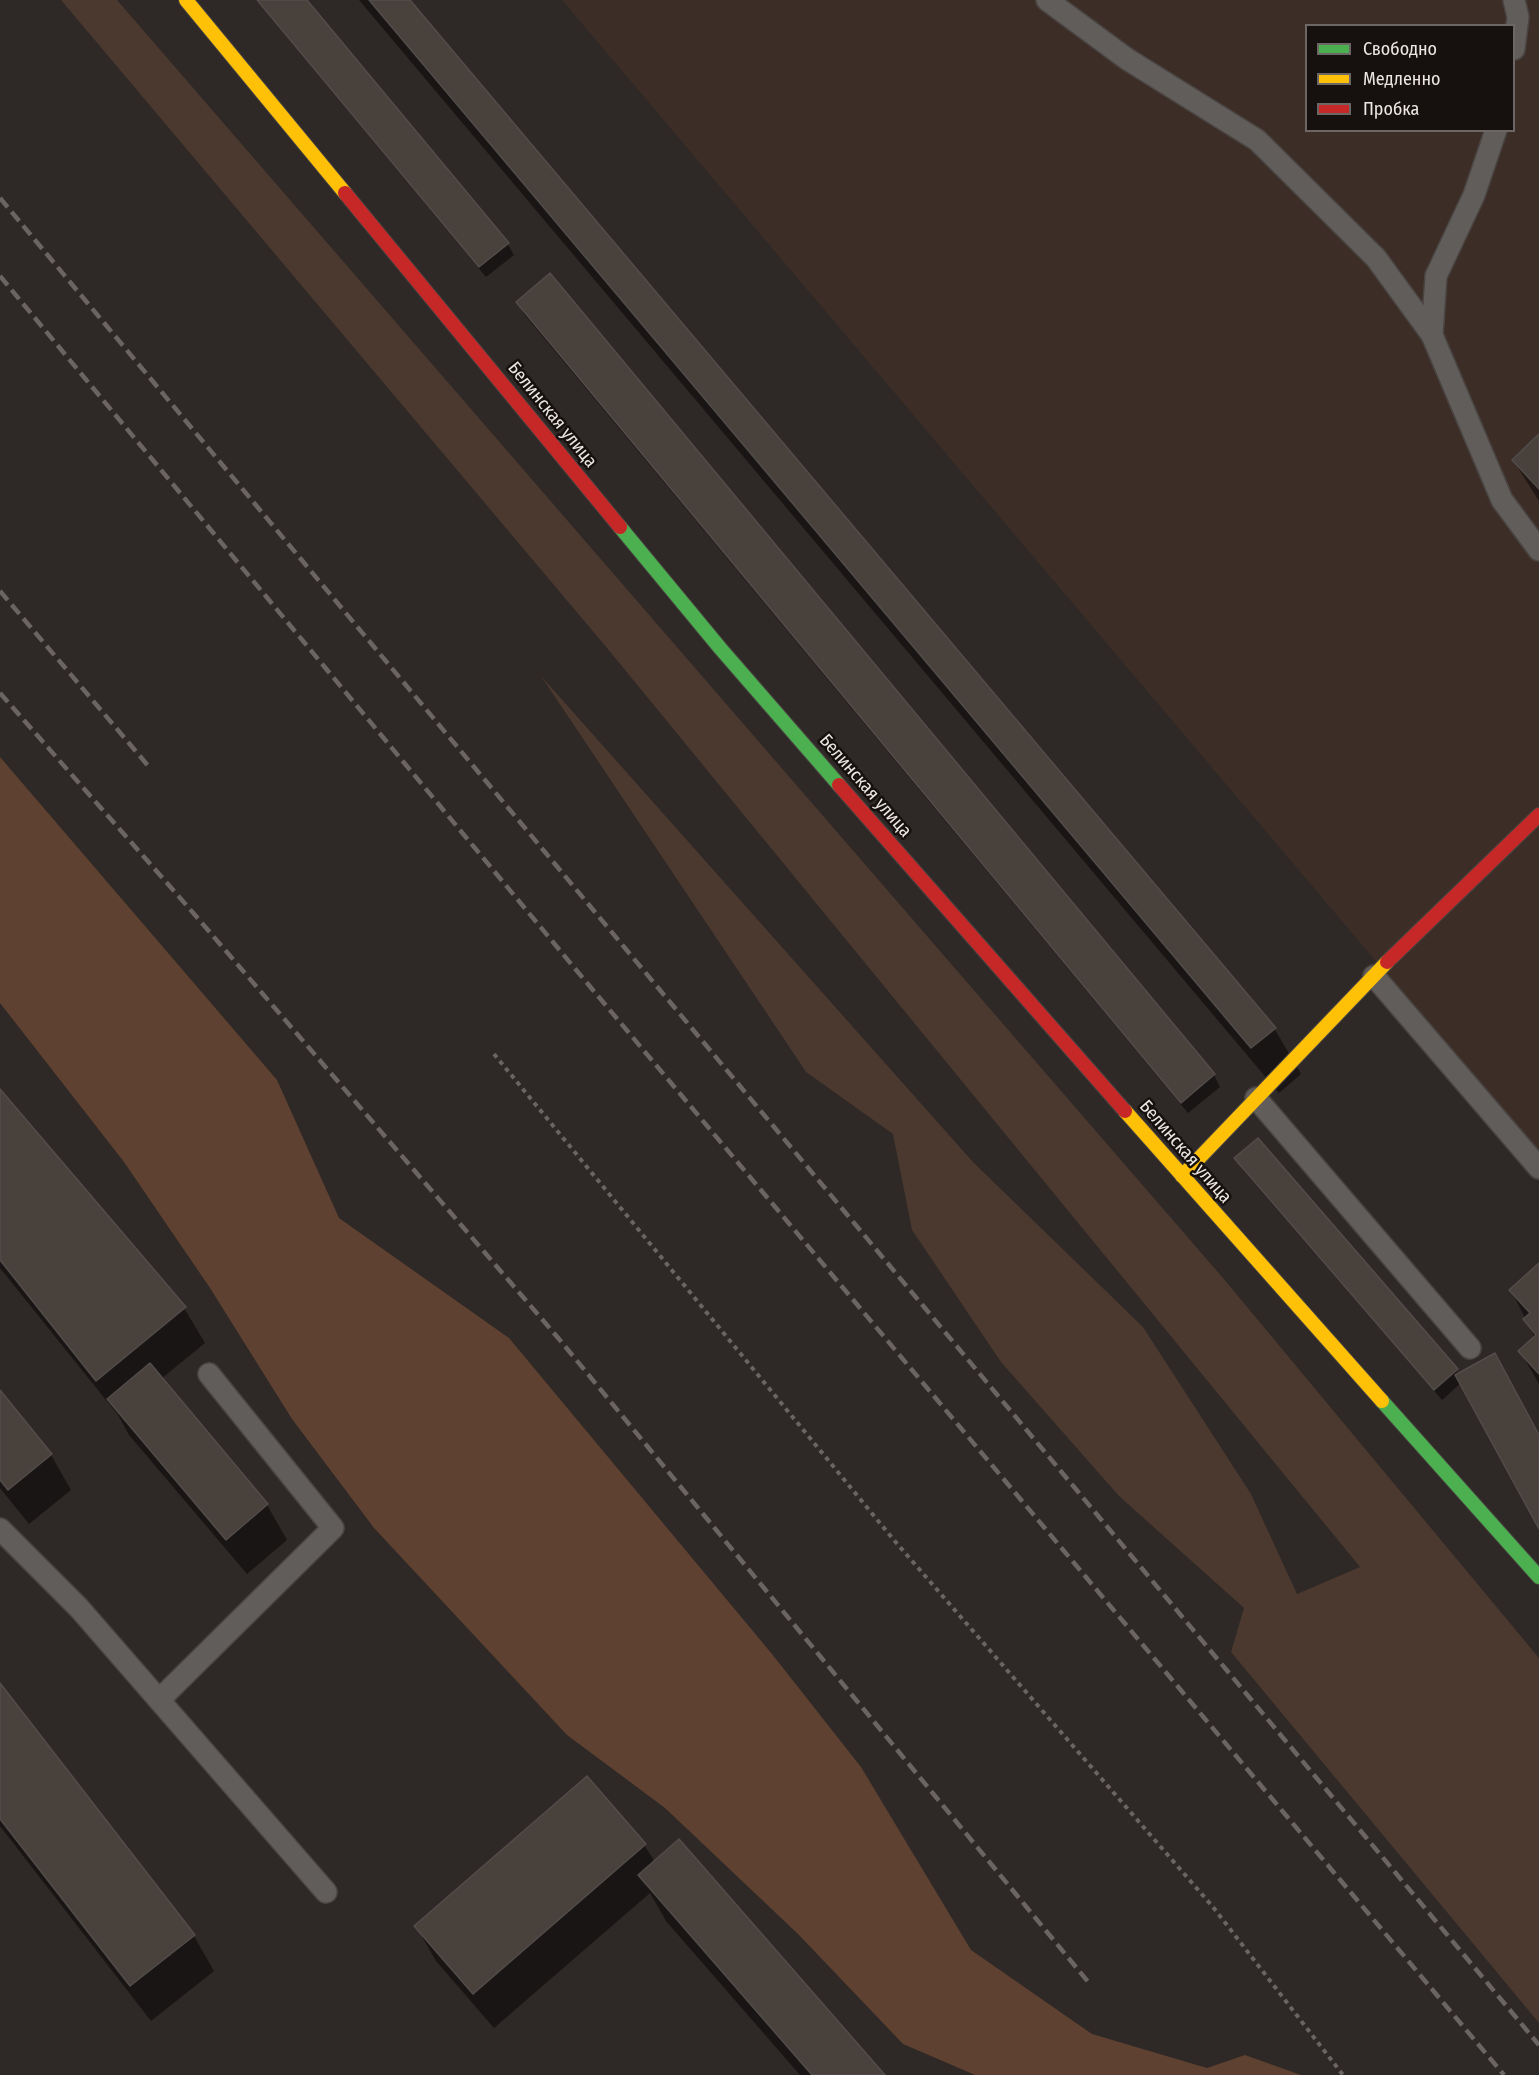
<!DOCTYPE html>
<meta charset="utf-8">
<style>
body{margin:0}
#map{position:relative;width:1539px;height:2075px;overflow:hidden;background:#2e2826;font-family:"Fira Sans Condensed",sans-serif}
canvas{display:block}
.legend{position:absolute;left:1305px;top:24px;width:210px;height:108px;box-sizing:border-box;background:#16110f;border:2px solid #6c6764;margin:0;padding:8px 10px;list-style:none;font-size:18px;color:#ede7e3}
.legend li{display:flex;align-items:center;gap:12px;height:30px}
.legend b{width:30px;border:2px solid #6c6764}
</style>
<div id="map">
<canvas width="1539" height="2075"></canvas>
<ul class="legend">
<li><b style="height:8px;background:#4caf50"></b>Свободно</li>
<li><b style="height:8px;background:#ffc107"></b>Медленно</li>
<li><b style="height:8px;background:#c62828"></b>Пробка</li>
</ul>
</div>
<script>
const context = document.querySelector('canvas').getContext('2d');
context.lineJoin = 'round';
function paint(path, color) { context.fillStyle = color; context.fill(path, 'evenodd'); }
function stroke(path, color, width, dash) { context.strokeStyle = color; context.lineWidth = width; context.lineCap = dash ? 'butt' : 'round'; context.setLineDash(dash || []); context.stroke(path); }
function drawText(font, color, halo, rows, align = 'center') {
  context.font = font + ' "Fira Sans Condensed",sans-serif'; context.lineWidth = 5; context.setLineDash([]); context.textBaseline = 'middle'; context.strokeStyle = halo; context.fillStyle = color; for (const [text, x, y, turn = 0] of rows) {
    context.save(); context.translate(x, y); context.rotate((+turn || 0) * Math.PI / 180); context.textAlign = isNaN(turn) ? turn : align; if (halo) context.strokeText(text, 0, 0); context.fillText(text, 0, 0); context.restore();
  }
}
paint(new Path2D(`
 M562,0H1539V1154ZM1306,26H1514V130H1306Z`), '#3c2e26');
paint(new Path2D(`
 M61,0H117L1223,1278L1539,1658V2023L1231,1652L1244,1608L1119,1496L1001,1362L912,1230L893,1134L806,1072L541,676L973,1162L1143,1327L1251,1494L1297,1594L1360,1567L607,648Z`), '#4b392f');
paint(new Path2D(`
 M0,757L277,1080L339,1218L509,1338L772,1654L861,1767L971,1950L1092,2034L1207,2068L1245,2055L1301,2075H975L903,2044L798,1934L665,1808L567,1735L374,1528L292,1419L210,1288L124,1162L0,1003Z`), '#5e4130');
paint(new Path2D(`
 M256,0H305L507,243L514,255L486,277Z
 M359,0H408L1274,1028L1301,1074L1279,1093Z
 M550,276L1214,1075L1220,1087L1188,1113L524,314L518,303Z
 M1539,436V501L1513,460Z
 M0,1092L184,1308L205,1343L161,1379L267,1505L287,1540L247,1574L129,1435L118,1415L0,1268Z
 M1236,1158L1459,1374L1539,1438V1526L1461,1383L1442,1400L1243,1170Z
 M1539,1265V1384L1520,1351L1535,1338L1511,1290Z
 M0,1392L51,1455L71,1490L29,1524L0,1488Z
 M0,1686L194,1936L214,1971L151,2021L0,1826Z
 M644,1845L655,1862L883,2075H800L666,1921L650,1893L494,2028L436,1961L416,1926Z`), '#0007');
const building = new Path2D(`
 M257,0H307L509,243L479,267Z
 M369,0H410L1276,1028L1251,1048Z
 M550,273L1215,1074L1181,1103L516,302Z
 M1539,434V489L1512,460Z
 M0,1089L186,1307L96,1381L0,1260Z
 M1258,1138L1458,1369L1434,1390L1234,1158Z
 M1539,1263V1374L1518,1351L1536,1335L1523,1319L1530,1313L1509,1290Z
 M1495,1353L1539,1435V1529L1455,1375Z
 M150,1363L268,1504L226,1540L107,1399Z
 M0,1390L52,1454L8,1490L0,1480Z
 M0,1683L195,1935L130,1986L0,1819Z
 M587,1776L646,1844L473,1994L414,1926Z
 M679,1839L885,2075H812L638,1875Z`);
paint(building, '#49413c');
stroke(building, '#524d4b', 1.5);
const lane = new Path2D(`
 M1047,0L1127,59L1257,140L1376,258L1432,335L1502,500L1539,550
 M1514,49L1518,17L1514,0
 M1432,335L1436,276L1474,195L1496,130
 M1374,976L1539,1168
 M1256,1098L1470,1348
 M0,1529L79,1608L326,1892
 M159,1700L333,1528L209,1374`);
const fast = new Path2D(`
 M620,527L720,648L839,785
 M1382,1401L1539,1577`);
const slow = new Path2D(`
 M186,0L345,193
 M1125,1111L1382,1401
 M1182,1176L1387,962`);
const jam = new Path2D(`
 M345,193L620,527
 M839,785L1125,1111
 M1387,962L1539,815`);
stroke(lane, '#494442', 24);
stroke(fast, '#494442', 16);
stroke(slow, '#494442', 16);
stroke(jam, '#494442', 16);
stroke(new Path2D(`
 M494,1054L893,1539L1213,1907L1343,2075`), '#6a6563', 4, [4.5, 4.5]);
stroke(lane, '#615d5b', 21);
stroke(fast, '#4caf50', 14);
stroke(slow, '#ffc107', 14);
stroke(jam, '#c62828', 14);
stroke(new Path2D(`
 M0,198L1539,2045
 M0,276L577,971L1504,2075
 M0,591L150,768
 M0,693L195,915L559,1339L1089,1983`), '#6a6462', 4.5, [12, 6]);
drawText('18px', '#ede7e3', '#16110f', [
 ["Белинская улица",552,415,51],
 ["Белинская улица",865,786,49],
 ["Белинская улица",1185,1152,49]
]);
</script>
